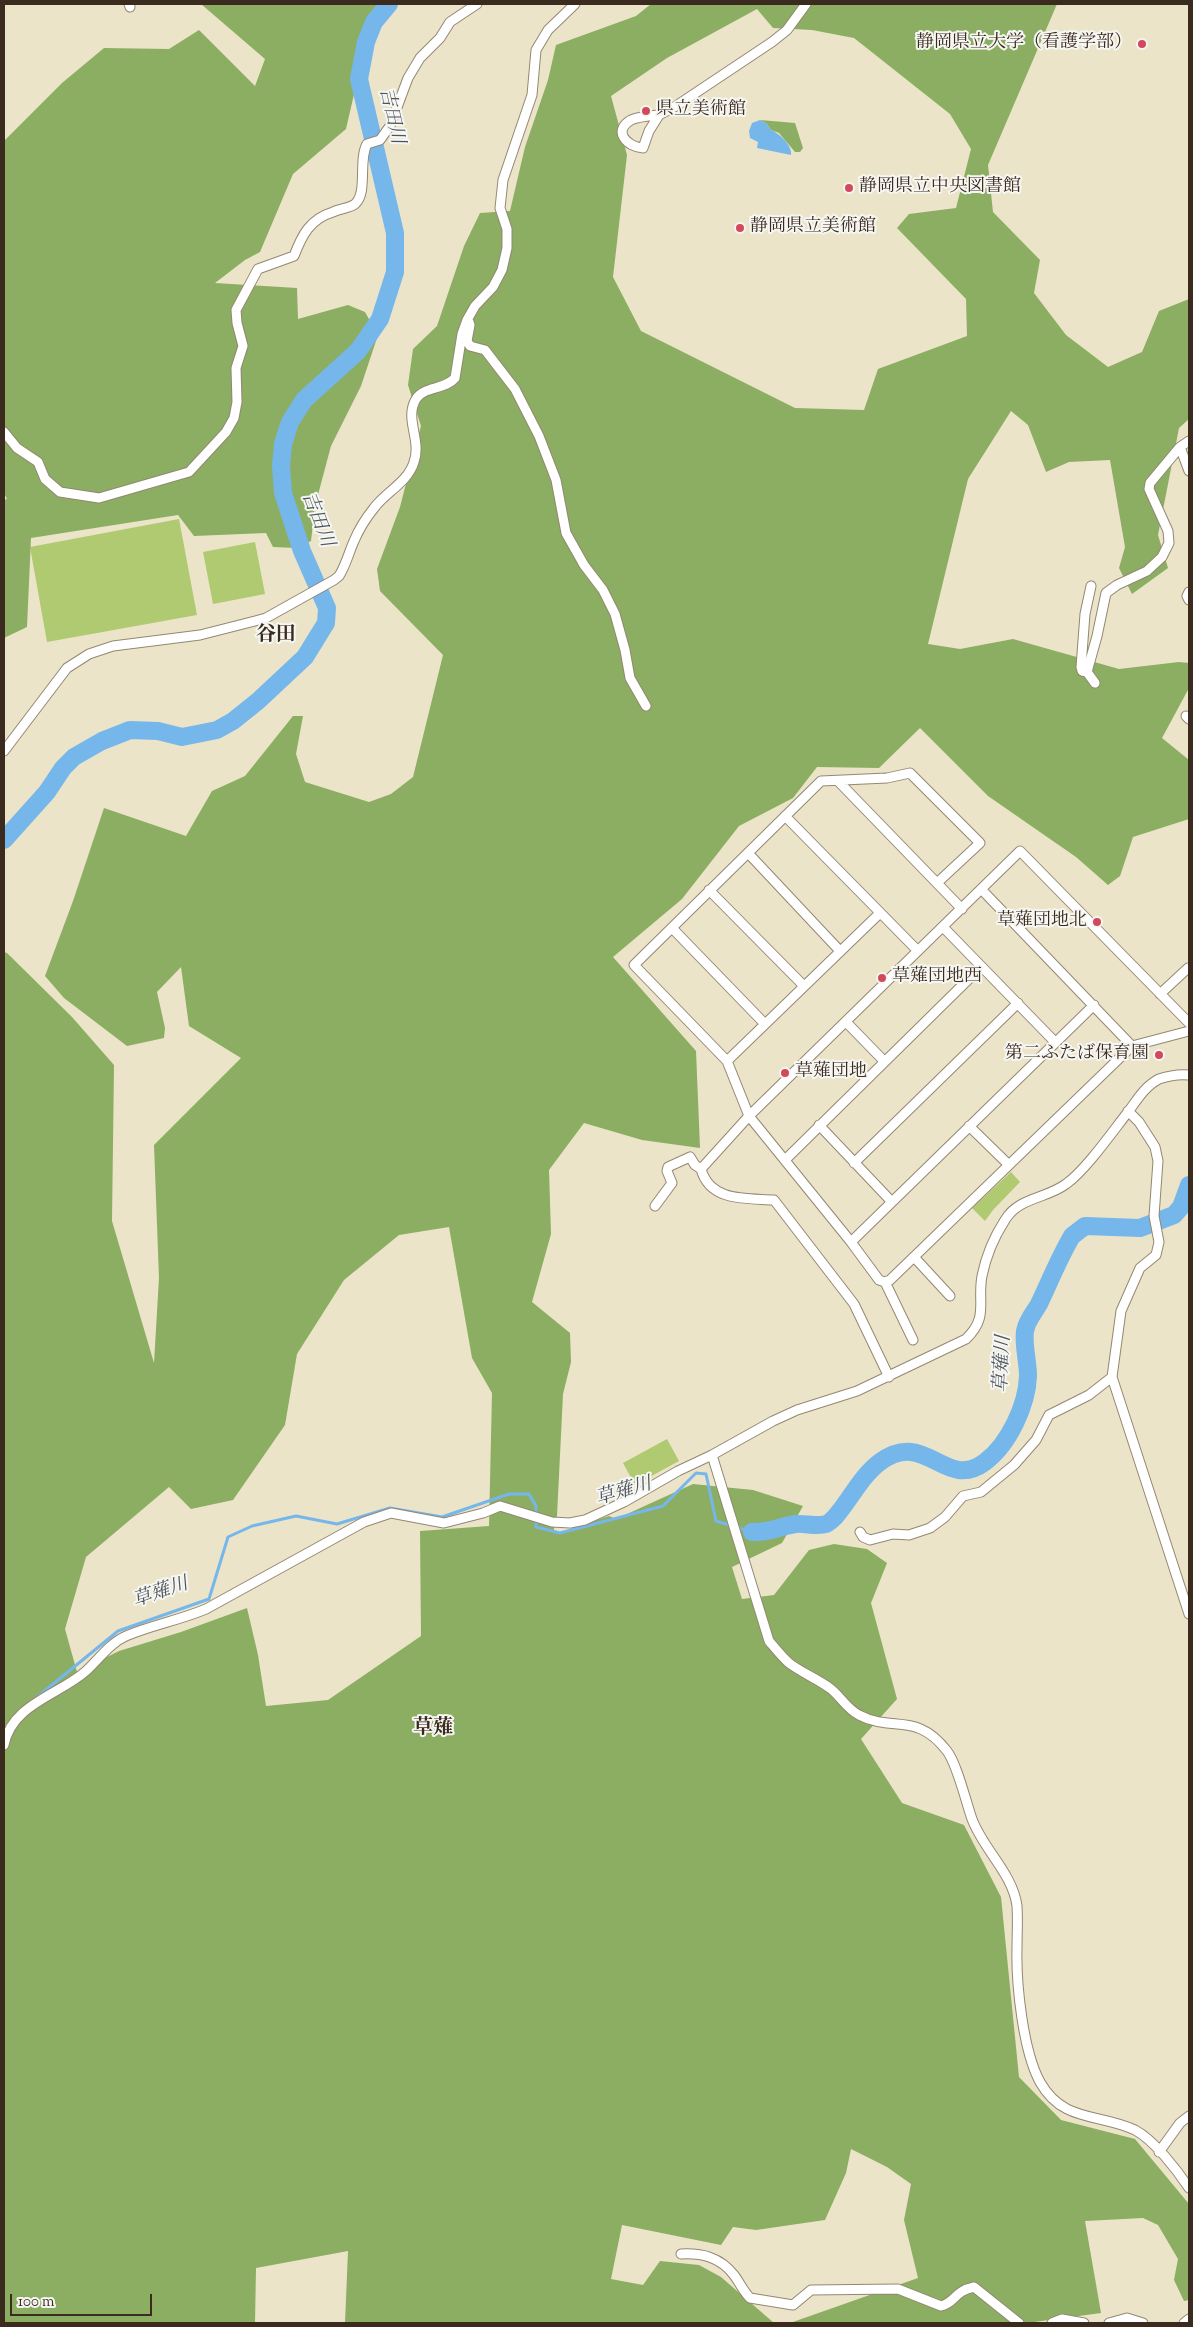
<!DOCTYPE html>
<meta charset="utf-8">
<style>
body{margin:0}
#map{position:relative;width:1193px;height:2327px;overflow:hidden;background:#ece4c8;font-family:"Sorts Mill Goudy",serif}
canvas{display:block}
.frame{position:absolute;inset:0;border:5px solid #3b2a1e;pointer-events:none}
.scale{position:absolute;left:10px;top:2294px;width:142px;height:22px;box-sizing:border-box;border:2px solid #3b2a1e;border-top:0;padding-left:6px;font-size:15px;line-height:18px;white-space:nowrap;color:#3b2a1e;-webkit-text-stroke:4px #f6f6f2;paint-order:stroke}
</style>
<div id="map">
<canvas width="1193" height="2327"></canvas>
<div class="frame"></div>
<div class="scale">100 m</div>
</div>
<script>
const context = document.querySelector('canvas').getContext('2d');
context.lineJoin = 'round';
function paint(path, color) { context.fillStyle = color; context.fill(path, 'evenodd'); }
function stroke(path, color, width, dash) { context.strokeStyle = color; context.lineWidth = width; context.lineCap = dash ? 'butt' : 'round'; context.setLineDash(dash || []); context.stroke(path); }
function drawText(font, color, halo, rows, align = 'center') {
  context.font = font + ' "Sorts Mill Goudy","Noto Serif JP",serif'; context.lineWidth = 4; context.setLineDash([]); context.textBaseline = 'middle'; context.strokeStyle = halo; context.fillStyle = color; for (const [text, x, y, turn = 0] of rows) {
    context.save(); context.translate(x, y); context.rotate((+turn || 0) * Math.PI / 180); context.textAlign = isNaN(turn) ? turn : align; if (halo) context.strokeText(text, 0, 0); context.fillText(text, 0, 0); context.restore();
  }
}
paint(new Path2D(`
 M179,519L197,615L47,642L30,547Z
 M255,542L265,594L213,604L203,552Z
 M1011,1172L1020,1182L993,1210L985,1221L972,1208Z
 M667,1439L679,1461L635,1485L623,1463Z`), '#afca70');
paint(new Path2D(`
 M201,4H377L366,42L346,129L293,174L260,252L245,260L215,283L297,288L298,319L348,305L365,312L378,335L361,386L331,446L315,506L311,541L296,548L273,547L266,533L194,536L178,515L31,538L27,627L4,638V500L7,499L4,493V141L62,83L104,48L169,49L199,30L255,86L265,59Z
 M651,4H1057L988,165L993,212L1040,260L1034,293L1066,335L1108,367L1142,352L1159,311L1189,299V419L1179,428L1158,535L1168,568L1132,594L1119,568L1125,547L1110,460L1069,462L1046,472L1028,425L1011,411L968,479L928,644L960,649L1013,639L1119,669L1179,662L1189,663V688L1162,738L1189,760V819L1133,837L1120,876L1108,885L1076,857L988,796L920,728L879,768L817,767L793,798L739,826L682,899L613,957L696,1051L700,1148L642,1140L584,1123L549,1170L551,1234L532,1302L570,1333L571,1362L563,1394L557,1516L553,1533H560L609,1516L616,1519L693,1484L753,1490L803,1506L782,1543L732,1567L742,1599L774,1595L809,1550L834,1544L867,1549L887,1563L871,1603L897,1699L861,1739L902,1803L964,1825L1001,1897L1019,2077L1061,2120L1135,2139L1189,2204V2300L1184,2301L1174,2280L1178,2259L1158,2225L1143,2218L1085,2221L1101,2313L1027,2323H790L918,2278L904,2220L911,2184L887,2167L851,2149L846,2173L825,2220L756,2230L733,2227L721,2245L622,2225L611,2279L643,2285L660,2261L699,2265L721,2277L774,2323H345L348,2251L256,2268L255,2323H4V952L7,953L72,1017L114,1065L112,1221L154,1363L159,1278L154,1145L241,1058L189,1026L181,967L157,992L165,1028L164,1038L127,1046L64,998L45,976L73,901L104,808L186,836L212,791L245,776L293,716H303L296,754L305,782L369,802L391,794L413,777L443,655L380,591L377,569L400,507L421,426L408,385L413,349L437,326L464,246L480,213L510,211L525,147L548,80L556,45L636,16ZM757,9L773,28L812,30L854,38L950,114L971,149L956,208L909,214L897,228L966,299L967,336L878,369L864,410L795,408L641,331L613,277L627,155L611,96L667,58ZM449,1227L472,1358L492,1393L489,1526L420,1531L421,1636L328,1700L266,1706L258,1655L247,1608L181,1632L119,1651L77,1672L65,1629L86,1557L169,1487L191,1509L233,1500L285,1425L297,1354L344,1280L399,1235Z
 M760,120L795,123L803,148L800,152H795L779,133L771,130L767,124Z`), '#8bae62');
paint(new Path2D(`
 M760,120L767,124L771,130C779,133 793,146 791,155L757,148L758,142L750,138L749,131L752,123Z`), '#76b7eb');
stroke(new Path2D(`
 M36,1698L118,1631L209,1599L228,1537L252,1526L296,1516L337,1524L390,1508L442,1517L509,1494H529L536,1506V1527L560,1533L663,1506L696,1473L706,1474L716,1521L752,1532`), '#76b7eb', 3);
stroke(new Path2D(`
 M4,840L47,792L63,768L74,757L102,741L130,730L158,731L182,737L217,730L233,721L258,701L305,657L326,623L327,608L302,551L283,493L281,466L283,444L290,422L304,400L358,351L380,319L395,272V233L359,79L366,42L374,22L389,4
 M752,1532C770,1533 780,1526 796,1524C805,1523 817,1527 826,1524C829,1523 833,1519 835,1517C850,1500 861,1476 880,1462C926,1428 945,1492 985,1462C1009,1444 1027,1405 1028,1376C1028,1361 1023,1345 1025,1331C1027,1320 1034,1313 1039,1304C1050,1281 1059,1258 1072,1236L1085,1226L1140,1228L1174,1215L1181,1207L1189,1185`), '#76b7eb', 18);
const minor = new Path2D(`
 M129,4L130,7
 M659,115C650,116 640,116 631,120C612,131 627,147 643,148L649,131L659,115L676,106L772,42L787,30L806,4
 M469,322L470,325L467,341L470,346L485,350L515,389L539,436L556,480L566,533L584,565L603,590L615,614L625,650L630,678L646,706
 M4,432L17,448L38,462L45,479L60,492L99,498L189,472L226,432L234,418L237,402L236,368L243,346L237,323L236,310L258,269L294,256C302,235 310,219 333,212C339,209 350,208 355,204C368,193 358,160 367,144L380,140L390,126L408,78L420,58L440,38L450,22L477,4
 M1189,441L1180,447L1189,471
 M1091,586L1085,614L1081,667L1082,671L1087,672L1095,683
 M1189,592L1187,596L1189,600
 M1087,672L1097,636L1106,593L1117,585L1147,571L1162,557L1169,543L1168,531L1149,489L1150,483L1180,447
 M1186,716L1189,719
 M4,751L67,668L89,654L113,646L200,635L255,621L266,618L334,580L339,576C346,565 349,552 354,541C359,529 366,518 374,508C386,492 408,482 414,462C422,440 404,419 416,399C424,386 445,390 455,378L462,334L467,320L475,306L493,287L502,270L507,248V229L500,208L503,180L532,95L536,50L548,30L575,4
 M838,781L962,909
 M785,816L918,951
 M748,853L840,951
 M937,883L980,843L910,773L887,778L821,781L634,965L727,1061L749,1116L851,1242L879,1280L885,1282L890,1280L1132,1046L1189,1031
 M709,890L803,985
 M982,890L1132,1046
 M943,927L1055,1042
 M672,928L764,1023
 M1160,994L1188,968
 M846,1022L884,1061
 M727,1061L880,913
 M1128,1111L1139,1122L1155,1147L1158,1161L1154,1216L1159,1242L1156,1255L1140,1268L1121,1311L1112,1377L1189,1614
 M819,1125L892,1202
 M969,1126L1009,1165
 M785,1160L981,967
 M854,1163L1018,1003
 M655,1206L672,1183L667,1171L668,1167L690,1157L695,1165L701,1169
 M851,1242L1094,1005
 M914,1257L950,1296
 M885,1282L913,1340
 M889,1377L854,1304L774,1200C746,1198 710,1202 701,1169L749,1116L1020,851L1189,1023
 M712,1455L769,1641C775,1648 782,1657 789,1663C802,1673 818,1679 831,1689C841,1697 847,1709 859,1715C893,1733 916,1711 947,1751C957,1764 966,1802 972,1819C983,1849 1013,1874 1017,1906C1018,1920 1017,1934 1017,1948C1016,1984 1023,2051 1040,2082C1063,2123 1099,2113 1135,2130C1154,2140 1177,2170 1189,2188
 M860,1532L863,1537L870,1540L893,1534L909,1535L930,1528L945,1517L963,1496L981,1492L1014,1465L1036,1440L1049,1415L1089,1395L1112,1377
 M4,1745C12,1704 59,1695 86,1671C99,1659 110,1643 126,1636C152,1625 180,1620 206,1609L364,1522L391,1513L444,1523L483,1513L500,1506L552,1522L570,1523L585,1520L624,1502L678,1471L712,1455L773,1421L797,1410L857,1391L966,1339C989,1317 977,1302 982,1276C986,1256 994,1237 1005,1220C1019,1197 1046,1199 1066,1184C1085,1171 1113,1131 1128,1112C1137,1100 1145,1086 1159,1079C1168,1076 1180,1074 1189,1075
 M1159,2152L1180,2123L1189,2116
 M681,2254C702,2253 720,2257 734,2275C740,2283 743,2291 750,2298L793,2305L811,2290L898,2289L941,2306C955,2303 954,2291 974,2287L1019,2323
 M1052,2323L1062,2319L1084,2323
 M1109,2323L1127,2318L1143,2323
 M1184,2323L1189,2319`);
stroke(minor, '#948773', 11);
stroke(minor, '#fff', 9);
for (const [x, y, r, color] of [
 [1142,44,5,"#d1495b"],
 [646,111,5,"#d1495b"],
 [849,188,5,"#d1495b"],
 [740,228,5,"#d1495b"],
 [1097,922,5,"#d1495b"],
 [882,978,5,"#d1495b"],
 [1159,1055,5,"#d1495b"],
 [785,1073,5,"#d1495b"]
]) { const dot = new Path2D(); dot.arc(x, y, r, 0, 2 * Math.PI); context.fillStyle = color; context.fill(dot); stroke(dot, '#f6f6f2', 2); }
drawText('18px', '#3b2a1e', '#f6f6f2', [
 ["静岡県立大学（看護学部）",1132,44,"right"],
 ["県立美術館",656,111],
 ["静岡県立中央図書館",859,188],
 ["静岡県立美術館",750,228],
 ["草薙団地北",1087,922,"right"],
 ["草薙団地西",892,978],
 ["第二ふたば保育園",1149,1055,"right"],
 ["草薙団地",795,1073]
], 'left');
drawText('italic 19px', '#4d545c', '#f6f6f2', [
 ["吉田川",390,116,77],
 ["吉田川",316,520,69],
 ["草薙川",1004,1364,-87],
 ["草薙川",624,1493,-16],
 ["草薙川",161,1594,-19]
]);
drawText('bold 20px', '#3b2a1e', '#f6f6f2', [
 ["谷田",276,637],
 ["草薙",433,1730]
]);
</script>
